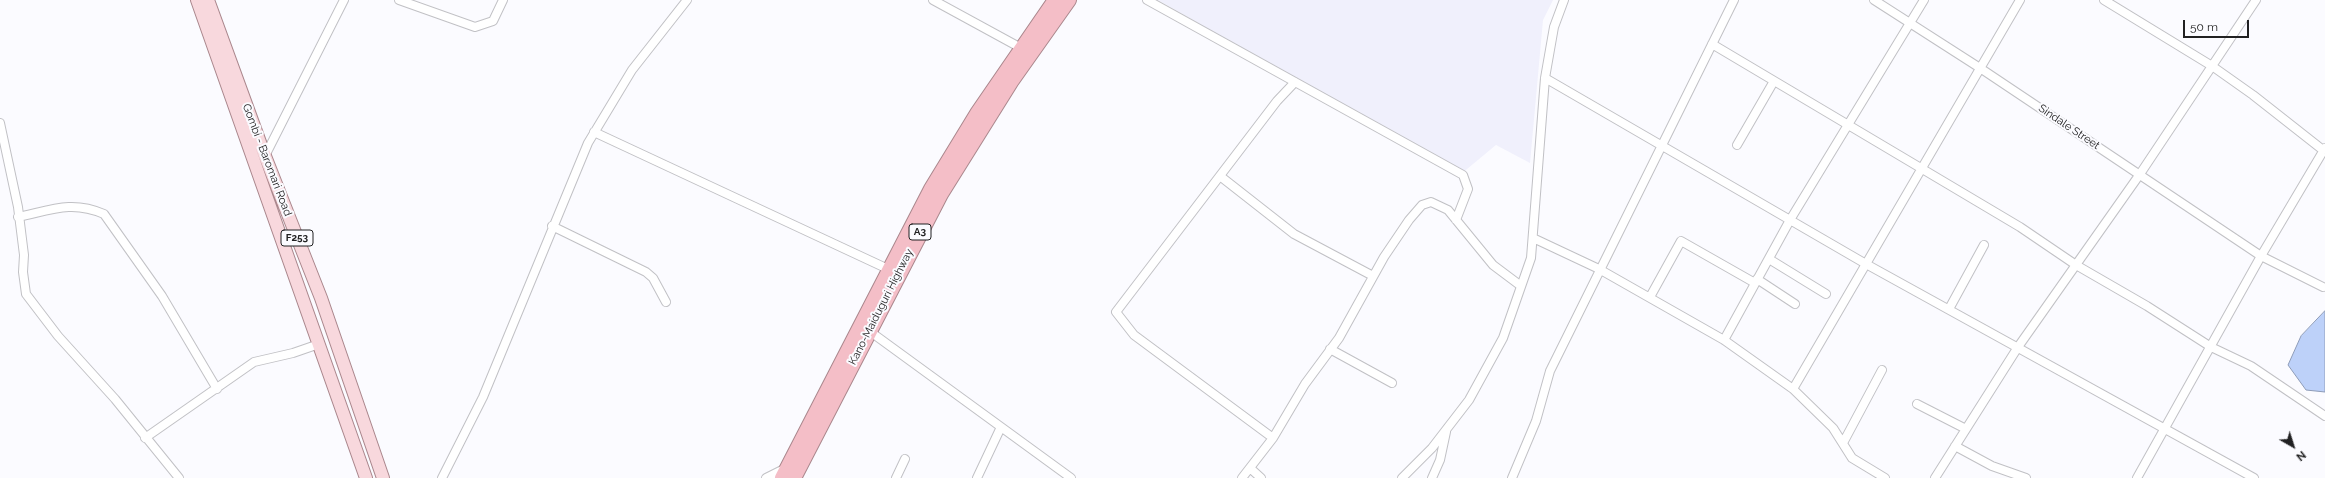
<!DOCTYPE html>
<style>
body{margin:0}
#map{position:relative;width:2325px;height:478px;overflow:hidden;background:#fbfbff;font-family:Raleway,sans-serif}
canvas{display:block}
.north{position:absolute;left:2273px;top:426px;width:40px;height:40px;-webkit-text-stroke:3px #fbfbff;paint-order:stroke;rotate:141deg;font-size:11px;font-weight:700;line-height:16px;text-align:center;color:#212122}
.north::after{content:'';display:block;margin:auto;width:14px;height:18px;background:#212122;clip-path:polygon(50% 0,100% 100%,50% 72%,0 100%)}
.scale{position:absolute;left:2183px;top:20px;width:66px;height:18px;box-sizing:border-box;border:2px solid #212122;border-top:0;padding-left:5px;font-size:12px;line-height:14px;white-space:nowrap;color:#212122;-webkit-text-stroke:3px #fbfbff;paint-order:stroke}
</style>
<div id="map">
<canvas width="2325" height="478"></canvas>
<div class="north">N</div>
<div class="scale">50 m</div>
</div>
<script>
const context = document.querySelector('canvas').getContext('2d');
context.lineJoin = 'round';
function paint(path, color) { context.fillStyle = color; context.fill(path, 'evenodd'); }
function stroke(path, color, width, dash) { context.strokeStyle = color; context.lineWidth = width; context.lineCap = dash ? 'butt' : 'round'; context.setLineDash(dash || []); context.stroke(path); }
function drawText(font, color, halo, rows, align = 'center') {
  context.font = font + ' Raleway,sans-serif'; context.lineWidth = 4; context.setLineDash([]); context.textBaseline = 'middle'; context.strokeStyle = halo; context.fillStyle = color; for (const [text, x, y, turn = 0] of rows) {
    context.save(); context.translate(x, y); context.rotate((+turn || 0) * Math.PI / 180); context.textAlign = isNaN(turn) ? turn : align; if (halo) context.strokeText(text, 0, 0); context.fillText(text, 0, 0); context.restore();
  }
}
paint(new Path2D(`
 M1158,0H1553L1543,20L1530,163L1496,145L1461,174Z`), '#f0f0fc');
const water = new Path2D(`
 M2325,311V392L2306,390L2288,365L2301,336Z`);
paint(water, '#bdd1f9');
stroke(water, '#8e9cb8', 1);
const street = new Path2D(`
 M399,0L475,27L493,21L503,0
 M933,0L1021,48
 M1147,0L1463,175L1468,189L1456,220
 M1874,0L1980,68L2261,256L2323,287
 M2104,0L2212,66L2253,95L2323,150
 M1712,44L2020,227L2076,265L2147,306L2211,347L2251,366L2325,416
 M1545,78L1866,264L2254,478
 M0,123L18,207L24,255L23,272L26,294L58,336L115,399L179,478
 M594,132L888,269
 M1737,145L1774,81
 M265,156L344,0
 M1220,176L1294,234L1373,276
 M18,217C51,210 72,200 104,214L162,296L217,389
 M552,226L646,272L653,278L666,302
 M1533,238L1599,269L1724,340L1793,389L1833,428L1852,458L1885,478
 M1769,259L1826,294
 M1757,279L1795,304
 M1650,297L1681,241L1755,283
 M1949,309L1984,245
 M868,330L1071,478
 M1724,340L1790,220L1924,0
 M1330,349L1392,383
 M1793,389L2020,0
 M1917,404L1966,429
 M145,438L254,362L293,353L319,344
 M1273,438L1134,335L1116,312L1277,101L1295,82
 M1843,443L1882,370
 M1955,446L1992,466L2026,478
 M1250,468L1261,478
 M442,478L483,397L588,143L632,70L687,0
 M766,478L786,468
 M896,478L905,459
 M977,478L1001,427
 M1242,478L1273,438L1305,384L1339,338L1384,257L1409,220L1422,205L1431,202L1448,210L1493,265L1521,286
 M1402,478L1432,448L1469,400L1503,338L1531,258L1545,78L1554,27L1564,0
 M1432,478L1440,460L1446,432
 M1512,478L1536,421L1550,371L1734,0
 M1935,478L2018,347L2140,174L2256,0
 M2137,478L2261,256L2325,148`);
const primary = new Path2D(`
 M197,0L366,478
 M208,0L265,156L321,298L383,478`);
const highway = new Path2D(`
 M782,478L931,189L978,112L1055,0
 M794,478L941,194L1011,82L1069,0`);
stroke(street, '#c1c1c5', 10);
stroke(primary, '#aa878d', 14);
stroke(highway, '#aa878d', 16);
stroke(street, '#fff', 8);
stroke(primary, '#f8d8dd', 12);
stroke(highway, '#f4bec7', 14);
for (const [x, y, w] of [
 [920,232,22],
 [297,238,32]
]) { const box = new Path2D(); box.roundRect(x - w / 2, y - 8, w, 16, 3); context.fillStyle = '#fbfbff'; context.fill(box); stroke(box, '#212122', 1); }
drawText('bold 10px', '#212122', null, [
 ["A3",920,232],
 ["F253",297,238]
]);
drawText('11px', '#212122', '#fbfbff', [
 ["Sindale Street",2069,127,34],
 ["Gombi - Baromari Road",267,160,69],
 ["Kano-Maiduguri Highway",881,307,-63]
]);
</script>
